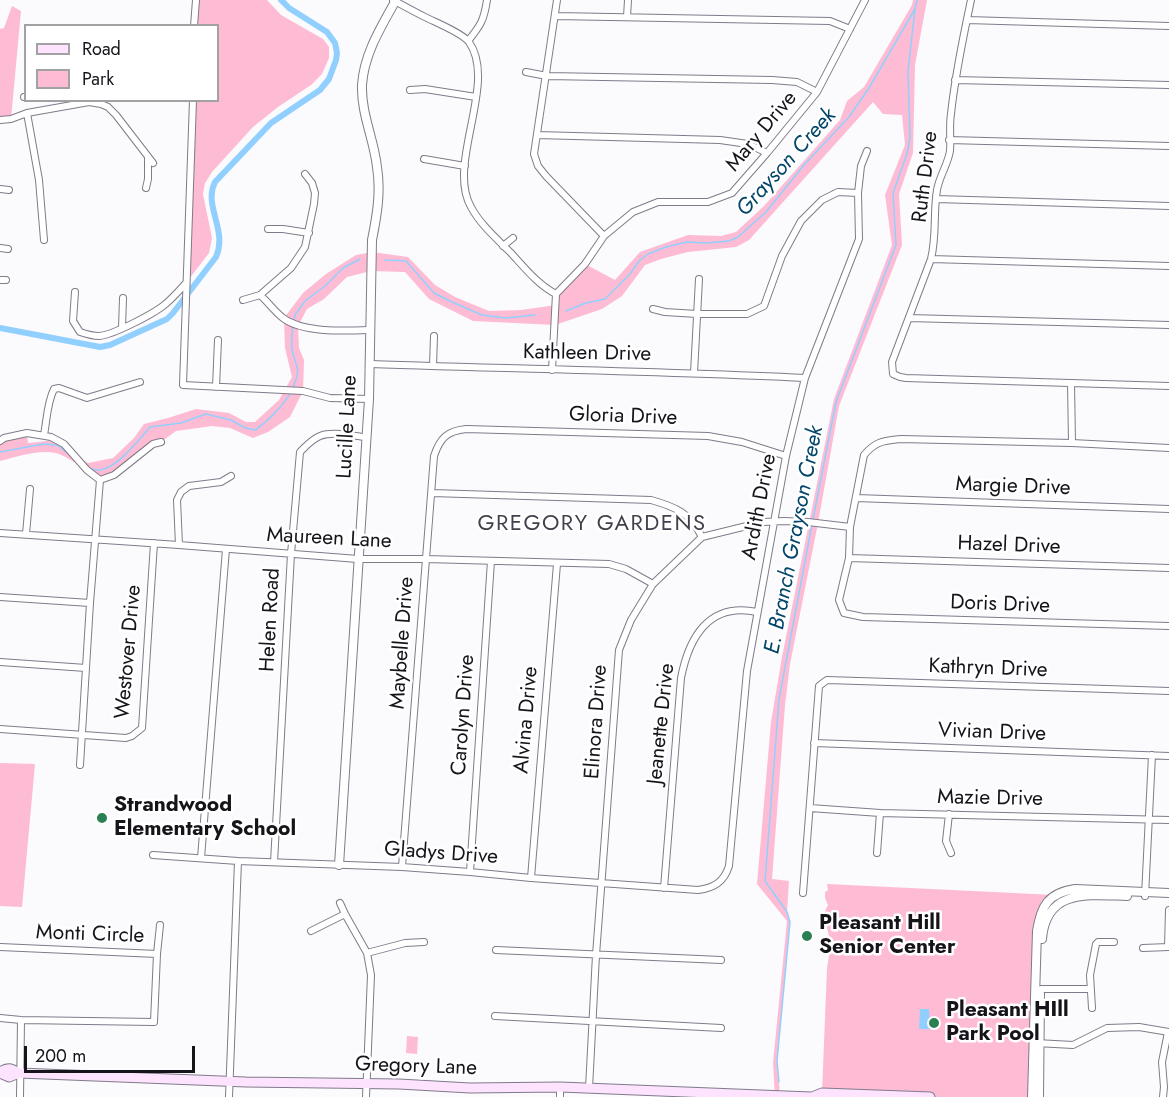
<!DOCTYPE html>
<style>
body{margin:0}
#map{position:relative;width:1169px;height:1097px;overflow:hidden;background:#fbfafd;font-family:Jost,sans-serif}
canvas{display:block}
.legend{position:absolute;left:24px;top:24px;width:195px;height:78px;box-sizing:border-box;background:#fff;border:2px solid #a2a1a3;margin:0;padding:8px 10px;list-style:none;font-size:18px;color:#16141a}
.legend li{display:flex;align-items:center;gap:12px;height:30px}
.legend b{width:30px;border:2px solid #a2a1a3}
.scale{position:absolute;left:24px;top:1046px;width:171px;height:27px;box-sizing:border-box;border:3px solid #16141a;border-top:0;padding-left:8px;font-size:18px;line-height:21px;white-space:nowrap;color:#16141a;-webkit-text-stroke:4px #fff;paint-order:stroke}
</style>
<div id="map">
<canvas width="1169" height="1097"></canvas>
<ul class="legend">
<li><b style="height:8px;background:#fee3ff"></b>Road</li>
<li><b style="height:16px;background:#febbd4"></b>Park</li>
</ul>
<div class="scale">200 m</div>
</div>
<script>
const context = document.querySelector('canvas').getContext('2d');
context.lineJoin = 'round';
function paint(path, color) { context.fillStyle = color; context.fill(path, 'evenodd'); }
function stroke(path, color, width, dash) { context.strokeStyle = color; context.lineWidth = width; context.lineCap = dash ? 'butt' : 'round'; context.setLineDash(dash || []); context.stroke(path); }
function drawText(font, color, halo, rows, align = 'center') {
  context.font = font + ' Jost,sans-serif'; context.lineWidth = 5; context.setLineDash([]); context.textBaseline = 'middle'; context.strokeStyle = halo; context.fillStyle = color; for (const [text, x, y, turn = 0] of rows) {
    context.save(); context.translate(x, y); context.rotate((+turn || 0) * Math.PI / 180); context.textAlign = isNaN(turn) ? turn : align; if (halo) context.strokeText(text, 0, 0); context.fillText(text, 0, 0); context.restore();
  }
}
paint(new Path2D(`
 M196,0H267L281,15L323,39L329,47V58L322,74L311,85L278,107L253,127L212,172L205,183L203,194L212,238L209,253L186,283L193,101L218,100V26L194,25Z
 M913,0H927L915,65L913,153L899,194L902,245L839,406L818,523L790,664L785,705L772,879L789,881L787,912L790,922L777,1061L780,1096L775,1097L773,1063L787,921L757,884L771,722L782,657L834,399L892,245L885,195L905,145L902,115L883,114L873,102L749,240L736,247L688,252L661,259L645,265L622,296L602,309L555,325L473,321L429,299L405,272L371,271L347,277L324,299L307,309L298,326L299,348L304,360L303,391L290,417L268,432L253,438L230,428L212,426L176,431L161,442L153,444L114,475L100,480C90,472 67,456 56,453C39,449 16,457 0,461V437L4,438L27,433L28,443L56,440L73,454L88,463L113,458L134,438L144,424L168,418L196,409L229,413L246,422H255L279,400L292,377L285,348L284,318L303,293L326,274L356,255L372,252L408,257L435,285L455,297L489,311L521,310L556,305V294L585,264L615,280L640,252L688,235L721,236L736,232L764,206L840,120L847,101L864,87L912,5Z
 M12,6L21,11L11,119L0,120V29L4,28Z
 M0,763L35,764L22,907L0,906Z
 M827,884L1055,895L1042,910L1032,1097H930L822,1093L827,968L831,944L825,920V911L828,905L825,898V892L828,890Z
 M407,1036L418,1037L417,1054L406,1053Z`), '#febbd4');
paint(new Path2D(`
 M920,1009H929L930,1029H919Z`), '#91d0fe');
stroke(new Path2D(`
 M385,260L406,261L434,293L452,302L482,315L506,318L535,315
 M566,311L586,303L605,299L630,274L639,261L648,254L666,247L687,242L707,243L729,241L738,237L766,212L804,165L849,117L869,88L915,9L917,0
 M294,320L295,315L305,301L326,285L343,268L360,259
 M293,325C292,333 291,341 292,350C296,368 302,367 293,387
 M0,452L43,444L57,445L70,455
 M90,469C93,469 96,470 100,470C117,468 139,440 150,427L181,423L206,414L231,420L245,428L255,430C266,423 286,403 291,391
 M813,519L836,402L896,245L893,193L907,154L910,137L908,71L915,9
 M779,1082L777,1061L790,922L787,912L765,881L779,699L812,524`), '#91d0fe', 1.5);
stroke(new Path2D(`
 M0,328L100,347L110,345L167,319L173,313L216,257C228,230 203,206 215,182L271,123L320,90L329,79L336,60L337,53L335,43L327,32L289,8L281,0`), '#91d0fe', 6);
const minor = new Path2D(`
 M393,0C404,6 415,12 425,17C437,23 462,33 469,42C498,83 446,164 471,207C480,224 496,238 510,252C524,267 538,285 556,294
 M557,0L534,154L538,166L546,176L604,236
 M971,0C963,38 955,75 951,114C949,126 951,139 950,151C948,164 939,177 937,190C933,214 937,234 931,259L892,362L893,374L900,377L906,378L1169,386
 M555,16L830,21L850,29
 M627,17L628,0
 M967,20L1169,26
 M194,26L196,0
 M468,41C481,25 484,20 487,0
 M526,72L547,76L772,80L797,82L817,92
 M955,80L1169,85
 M410,90L425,89L476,97
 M24,97H26
 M193,100L183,385L303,391L330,398L369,399
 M27,113L39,180L44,240
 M0,120L11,119L27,113L89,102L101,104L108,107L116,115L153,163
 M537,135L720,140L748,144L767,153
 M949,140L1169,146
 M424,159L465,166
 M146,188L148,179V157
 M0,189L9,190
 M936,199L1169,206
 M268,229H283L309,233
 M503,246L513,238
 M0,248L8,249
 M931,259L1169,266
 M0,280H6
 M75,292L73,321L80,332C86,334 93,336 99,336C113,335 151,315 163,306C171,300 179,291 186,283
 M260,295C268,302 275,312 283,318C303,333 345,331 370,330
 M243,300L260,295L291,268L305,247L314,204L315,193L312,183L305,174
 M653,309L665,312L697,314H747L764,306L782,256L801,221L822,200L838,192L858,193
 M909,318L1169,325
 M122,328L123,298
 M370,364C515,369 660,371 805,378
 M433,366L434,336
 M552,370L556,294L585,264L604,236L633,212L658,202H708L732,193L767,153L817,92L865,0
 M694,373L699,279
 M1071,383L1072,443
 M216,387L218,340
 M44,435C47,419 47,403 54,389L59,388L87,398L140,382
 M0,441L4,438L27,433L51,437L64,444L87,470L100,480L114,475L153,444L161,442
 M1169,448L1072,443L901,439C883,441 876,441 864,455L850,527L849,558L839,600L844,613L863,617L1169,626
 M432,493L651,500C676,507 690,513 702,537
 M856,498L1169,509
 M0,533L179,545L358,559H426L609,564L626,569L653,584
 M26,534L30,489
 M179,545L177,500L181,492L189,486L221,482L231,476
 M849,558L1169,568
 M0,597L90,603
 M0,662L86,668
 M0,729L126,738L132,736L142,728L154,543
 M814,743L1169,756
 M80,765L90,603L100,480
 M810,808L880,813L1169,820
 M949,814L946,841L951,853
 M877,853L880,813
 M153,855L238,861L402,867L470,872L531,878L698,890C714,888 724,882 729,866L747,671L786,456L805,378L859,239L858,193L861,166L867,151
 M201,858L226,549
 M274,862L291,554L300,452C306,446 312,439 320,436C333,431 352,436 366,437
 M402,867L434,456C440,438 447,431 466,429L708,436L742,442L786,456
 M470,872L491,561
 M531,878L557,564
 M664,888L681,678C689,637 709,602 757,612
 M803,893L819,686L827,680L1169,691
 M1145,896L1152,755
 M340,903L345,914L367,953L371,975L366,1097
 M311,931L345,914
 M0,947L157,954
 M1143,948L1168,947L1169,910
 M496,950L721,960
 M367,953L405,943L424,942
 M1041,989H1090
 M1092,1008L1090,975L1096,944L1098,942H1114
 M495,1016L721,1028
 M0,1018L21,1020L154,1022L157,954L160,925
 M1036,1043L1073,1045L1107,1028L1139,1027L1169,1032
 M589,1088L596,955L619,650L631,620L653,584L702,537L763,522L784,521L808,522L850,527
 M20,1097L21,1020
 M229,1097L238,861
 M560,1097V1087
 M1163,1097L1164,1087L1162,1062L1168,1032`);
const tertiary = new Path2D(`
 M339,865L369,399L372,240C377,215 381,192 377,167C374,139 361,114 362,85C364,54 381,27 396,0
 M1042,939C1046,888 1089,895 1127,896
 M1032,1097L1037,931C1041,906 1048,893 1075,889L1169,893
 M1039,1097L1040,994`);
const secondary = new Path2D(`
 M0,1072C8,1067 11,1068 19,1073L246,1082L399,1084L470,1088L560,1087L811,1097
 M0,1073L9,1077L19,1073
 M812,1097L822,1093L930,1097`);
stroke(minor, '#7f7b8a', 8);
stroke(tertiary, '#7f7b8a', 10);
stroke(secondary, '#7f7b8a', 11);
stroke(minor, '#fff', 6);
stroke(tertiary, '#fff', 8);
stroke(secondary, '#fee3ff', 9);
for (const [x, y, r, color] of [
 [102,818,6,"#2b8053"],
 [807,936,6,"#2b8053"],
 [934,1023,6,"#2b8053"]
]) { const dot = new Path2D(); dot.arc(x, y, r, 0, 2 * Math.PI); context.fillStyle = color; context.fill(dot); stroke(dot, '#fff', 2); }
drawText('21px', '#16141a', '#fff', [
 ["Mary Drive",762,132,-50],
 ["Ruth Drive",926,177,-83],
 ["Kathleen Drive",587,354,1],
 ["Gloria Drive",623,417,2],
 ["Lucille Lane",348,427,-87],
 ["Margie Drive",1013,487,2],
 ["Ardith Drive",760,507,-79],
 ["Maureen Lane",329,539,3],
 ["Hazel Drive",1009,546,2],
 ["Doris Drive",1000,605,2],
 ["Helen Road",271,620,-87],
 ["Maybelle Drive",403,643,-86],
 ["Westover Drive",129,652,-85],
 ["Kathryn Drive",988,669,2],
 ["Carolyn Drive",464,715,-86],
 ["Alvina Drive",527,720,-85],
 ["Elinora Drive",597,722,-86],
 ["Jeanette Drive",662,724,-84],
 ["Vivian Drive",992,733,2],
 ["Mazie Drive",990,799,1],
 ["Gladys Drive",441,854,4],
 ["Monti Circle",90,935,2],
 ["Gregory Lane",416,1067,2]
]);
drawText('bold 21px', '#16141a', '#fff', [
 ["Strandwood",114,806],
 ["Elementary School",114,830],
 ["Pleasant Hill",819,924],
 ["Senior Center",819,948],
 ["Pleasant HIll",946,1011],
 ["Park Pool",946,1035]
], 'left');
drawText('italic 22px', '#02456a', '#fff', [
 ["Grayson Creek",787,163,-48],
 ["E. Branch Grayson Creek",795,540,-79]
]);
context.letterSpacing = '1.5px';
drawText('22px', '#433f4d', '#fff', [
 ["GREGORY GARDENS",592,525]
]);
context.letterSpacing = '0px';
</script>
